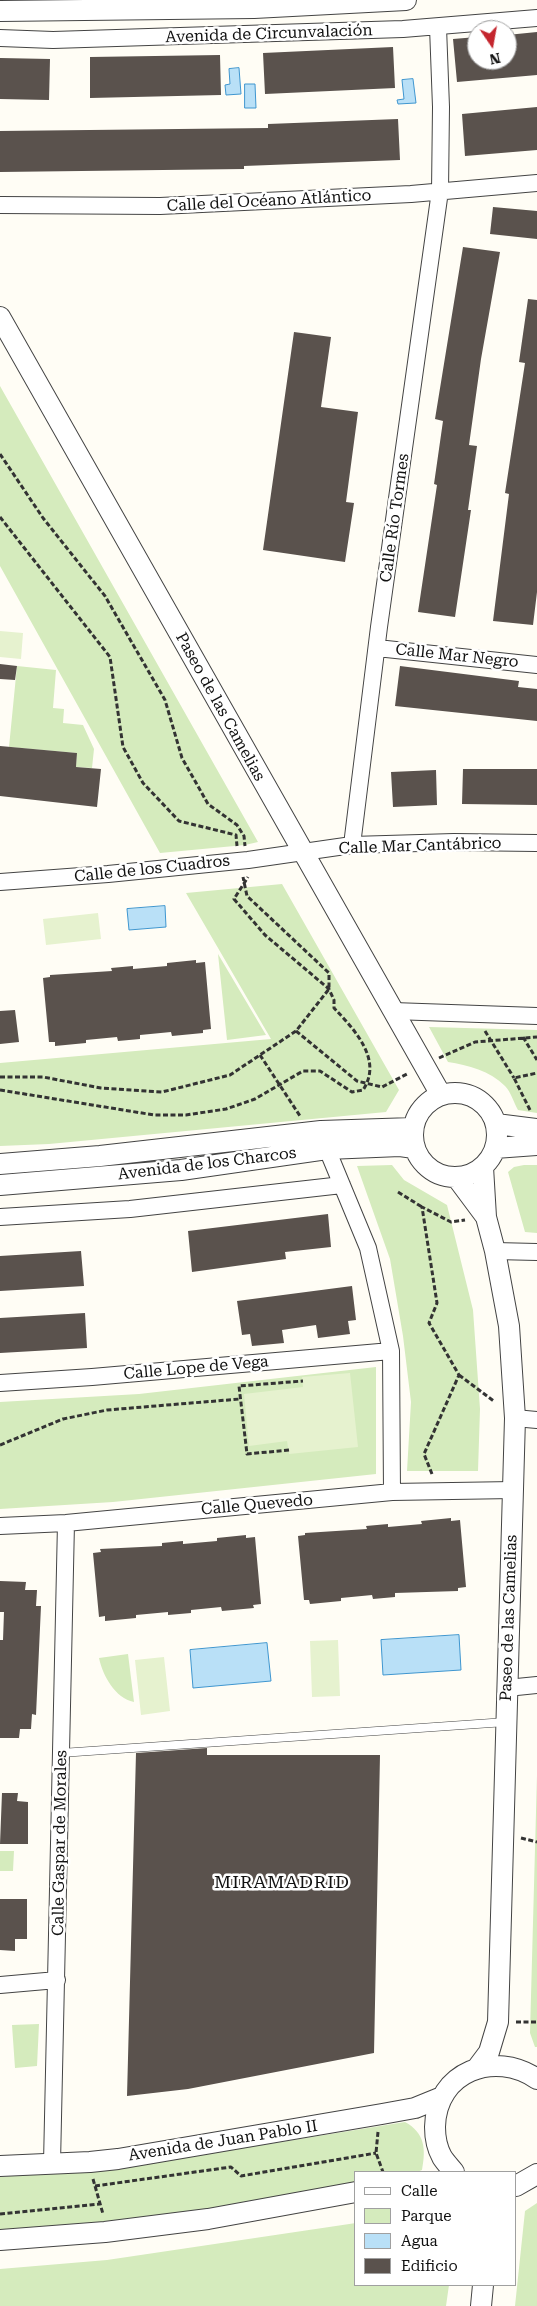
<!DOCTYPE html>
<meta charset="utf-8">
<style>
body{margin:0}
#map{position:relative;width:537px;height:2306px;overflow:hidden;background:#fffdf5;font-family:"Roboto Serif",serif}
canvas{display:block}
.legend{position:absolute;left:354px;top:2171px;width:162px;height:115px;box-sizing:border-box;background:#fff;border:1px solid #a0a0a0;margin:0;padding:6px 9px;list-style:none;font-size:15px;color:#111}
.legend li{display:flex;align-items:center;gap:10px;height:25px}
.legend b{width:25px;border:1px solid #a0a0a0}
.north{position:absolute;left:467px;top:20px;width:50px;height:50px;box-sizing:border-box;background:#fff;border:1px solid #a0a0a0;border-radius:50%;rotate:168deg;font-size:14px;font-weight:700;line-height:20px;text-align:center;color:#111}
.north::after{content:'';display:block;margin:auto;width:18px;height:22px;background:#c4262e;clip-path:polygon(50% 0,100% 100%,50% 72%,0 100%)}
</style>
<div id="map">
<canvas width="537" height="2306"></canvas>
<ul class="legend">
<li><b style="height:6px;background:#fff"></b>Calle</li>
<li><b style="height:14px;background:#d5ebbd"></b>Parque</li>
<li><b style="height:14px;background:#b9e0f7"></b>Agua</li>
<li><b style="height:14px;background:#5a524d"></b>Edificio</li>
</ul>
<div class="north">N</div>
</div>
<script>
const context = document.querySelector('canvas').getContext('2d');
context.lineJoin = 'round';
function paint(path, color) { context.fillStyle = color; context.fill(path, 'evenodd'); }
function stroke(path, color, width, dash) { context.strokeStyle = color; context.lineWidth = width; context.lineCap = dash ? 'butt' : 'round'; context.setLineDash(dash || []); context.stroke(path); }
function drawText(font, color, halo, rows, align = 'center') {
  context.font = font + ' "Roboto Serif",serif'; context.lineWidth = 5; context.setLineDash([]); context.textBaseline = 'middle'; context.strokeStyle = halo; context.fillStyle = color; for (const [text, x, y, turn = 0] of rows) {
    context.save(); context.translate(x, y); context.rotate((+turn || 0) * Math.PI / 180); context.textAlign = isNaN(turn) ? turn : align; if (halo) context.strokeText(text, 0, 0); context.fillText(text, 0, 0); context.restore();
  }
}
paint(new Path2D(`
 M0,386L258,842L245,845L160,853L0,566Z
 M17,666L56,670L53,708L64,709L63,723L83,725L94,749L92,768L76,767L77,753L9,747Z
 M282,884L399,1090L386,1112L49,1144L0,1146V1063L271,1039L186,893Z
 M218,954L266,1035L227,1040Z
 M429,1027L537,1030V1113L518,1110C514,1103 511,1092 505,1086C490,1071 468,1065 448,1062Z
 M392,1165L404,1180L447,1205L473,1310L480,1409L478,1471H407L411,1402L403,1336L390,1259L357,1166Z
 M524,1165H537V1233L525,1232L508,1172L514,1167Z
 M376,1367V1474L113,1502L0,1509V1402L139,1394Z
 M128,1654L134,1702C115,1698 103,1676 99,1658Z
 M537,1775V2047H535L530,2033Z
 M0,1851H14L13,1871H0Z
 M39,2024L37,2066L15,2068L12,2025Z
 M405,2122C425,2133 426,2149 422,2170L417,2172H356V2185C238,2205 119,2224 0,2231V2177L200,2155Z
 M537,2203V2306H515L525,2211Z
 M356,2223V2285H449L446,2306H0V2269L107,2260Z`), '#d5ebbd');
paint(new Path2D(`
 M0,631L23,633L21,659L0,657Z
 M98,913L101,939L46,945L43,919Z
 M350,1373L358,1447L289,1454L287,1441L249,1446L244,1394L303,1387L302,1377Z
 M338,1640L340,1696L312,1697L310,1641Z
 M164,1657L170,1711L141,1715L135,1660Z`), '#e6f2cf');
const water = new Path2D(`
 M239,68L241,94L226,95L225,85L230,84L229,69Z
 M413,79L416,103L398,104L397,100L404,99L402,80Z
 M245,84H255L256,108H245Z
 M165,906L166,927L129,930L127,909Z
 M459,1635L461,1670L383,1675L381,1640Z
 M267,1643L271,1681L193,1688L190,1650Z`);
paint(water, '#b9e0f7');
stroke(water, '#3f96cf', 1);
paint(new Path2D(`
 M537,32V75L457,82L453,39L477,37V60H507V35Z
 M393,47L395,88L265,94L263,53Z
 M220,55L221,95L90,98V57Z
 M0,58L50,59L49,100L0,99Z
 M537,107V150L465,156L462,114Z
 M398,119L400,160L244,166V169L0,172V131L268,128V124Z
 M493,207L537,211V239L490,234Z
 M463,247L500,252L481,359L469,445L477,446L468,510H471L455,617L418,612L437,485L434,484L443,421L435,419Z
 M528,299L537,300V592L533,625L493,621L509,494L505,493L525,363L519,362Z
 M294,332L331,337L321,407L358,412L346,502L354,503L345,562L263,550Z
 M0,664L17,666L15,680L0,679Z
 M400,666L519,681L518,687L537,689V721L395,706Z
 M0,746L77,753L76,767L101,769L97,807L0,796Z
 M463,769H537V805L462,804Z
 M436,770L437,805L393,807L391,772Z
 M196,960V963L205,962L211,1029L203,1030V1033L172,1036L171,1032L140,1035V1039L118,1041L117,1037L86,1040V1043L55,1046V1042H49L43,978L50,977V975L112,971L111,968L133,966V969L167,966V963Z
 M15,1010L19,1042L0,1044V1011Z
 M328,1214L331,1247L285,1252L286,1259L192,1272L188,1231Z
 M81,1251L84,1286L0,1291V1256Z
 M352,1286L356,1320L348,1321L350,1334L318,1338L316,1325L282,1330L284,1343L252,1346L250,1334L242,1335L237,1301Z
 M85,1313L87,1348L0,1353V1318Z
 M451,1518V1521L460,1520L466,1587L458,1588V1591L395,1593V1597L373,1599L372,1595L341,1598V1601L310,1604L309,1600H304L298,1536L305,1535V1533L367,1529L366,1526L388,1524V1527L422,1524L421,1521Z
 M246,1535V1538L255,1537L261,1604L253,1605L254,1608L222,1611L221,1607L191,1610V1613L168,1615V1612L136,1615V1618L105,1621V1616L99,1617L93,1553L101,1552L100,1549L162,1546V1543L183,1541V1544L217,1541V1538Z
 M0,1581L26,1582L25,1590H37L36,1606H41L36,1715L32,1714L31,1729H20L19,1738H0V1640H3L4,1612H0Z
 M207,1748V1755H380L374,2053L188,2089L127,2096L136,1753Z
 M2,1793H18L17,1801L28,1802V1844H0Z
 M0,1899H27V1939H15V1951L0,1950Z`), '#5a524d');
const service = new Path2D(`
 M61,1753L506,1722`);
const minor = new Path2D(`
 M0,38L53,40L403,29L537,18
 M0,205L160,206L411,194L537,183
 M377,648L537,665
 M352,845L379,627L440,191L441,107L438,27
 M0,882L108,874L248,860L352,845L454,842L537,843
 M393,1011L537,1016
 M327,1149L368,1248L391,1351L392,1492
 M0,1217L130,1209L342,1185
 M495,1251L537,1252
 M0,1383L92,1377L391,1351
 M515,1418L537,1420
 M0,1526L66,1523L392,1492L513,1490
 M507,1688L537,1685
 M0,1985L57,1980
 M52,2163L66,1523`);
const tertiary = new Path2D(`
 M0,11L254,8L406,0
 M0,317L441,1095
 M413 1135a42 42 0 1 1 84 0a42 42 0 1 1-84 0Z
 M496,1124L537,1129
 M495,1148L537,1145
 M0,1164L100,1156L321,1131L413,1128
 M457,1178L486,1217
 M0,1185L181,1170L327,1149L400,1146L414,1148
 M477,2068L489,2052L498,2022L515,1418L509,1326L495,1251L486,1217L483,1167
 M0,2166L90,2162L118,2159L382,2114L415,2108L442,2097
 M454,2172C450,2167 445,2162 442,2157C437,2148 435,2137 435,2127C436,2071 495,2050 537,2079
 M516,2186L537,2174
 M0,2240L105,2232L208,2219L356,2192
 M481,2306L483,2285`);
stroke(service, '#444', 9);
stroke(minor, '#444', 18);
stroke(tertiary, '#444', 22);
stroke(new Path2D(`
 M0,454L43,518L105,596L165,700L182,758L208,804L237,825L244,836L245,846
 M0,517L110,657L123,747L143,783L179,821L236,835L237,846
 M296,1031L357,1081L382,1087L409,1073
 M485,1031L514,1078
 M523,1037L537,1060
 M260,1055L300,1116
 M439,1058L475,1042L537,1037
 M0,1077H43L101,1088L162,1092L230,1075L296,1031L329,989V973L247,896L243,877
 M0,1090L154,1115H186L226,1109L255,1099L303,1071H320L352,1092L363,1090C383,1060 355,1030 334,1008V1000L329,989L265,935L234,899L248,877
 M530,1110L514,1078L537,1073
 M398,1192L422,1207
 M459,1375L495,1402
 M0,1445L63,1419L107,1410L240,1399
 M289,1450L247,1454L239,1386L303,1381
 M432,1474L424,1454L459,1375L429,1323L437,1303L422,1207L451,1222L465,1220
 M521,1838L537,1842
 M516,2022H537
 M378,2132L376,2153L383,2172
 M93,2179L103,2214
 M95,2186L231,2167L241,2176L376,2153
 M0,2214L100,2204`), '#333', 3, [5, 2.5]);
stroke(service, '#fff', 8);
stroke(minor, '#fff', 16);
stroke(tertiary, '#fff', 20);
drawText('16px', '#111', '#fff', [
 ["Avenida de Circunvalación",269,34,-2],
 ["Calle del Océano Atlántico",269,201,-3],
 ["Calle Río Tormes",395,518,-82],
 ["Calle Mar Negro",457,656,6],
 ["Paseo de las Camelias",220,707,61],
 ["Calle Mar Cantábrico",420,846,-2],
 ["Calle de los Cuadros",152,869,-6],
 ["Avenida de los Charcos",207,1164,-7],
 ["Calle Lope de Vega",196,1368,-5],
 ["Calle Quevedo",257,1505,-5],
 ["Paseo de las Camelias",509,1618,-88],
 ["Calle Gaspar de Morales",60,1843,-89],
 ["Avenida de Juan Pablo II",223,2141,-9]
]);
context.letterSpacing = '1px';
drawText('18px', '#111', '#fff', [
 ["MIRAMADRID",282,1883]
]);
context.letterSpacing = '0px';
</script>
